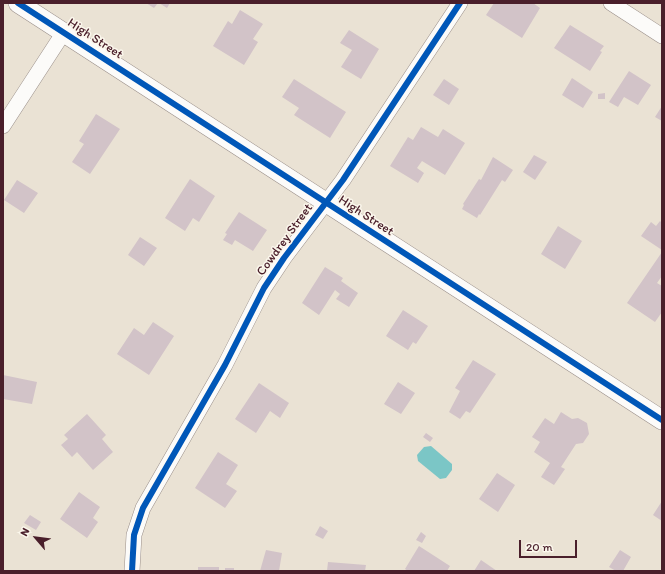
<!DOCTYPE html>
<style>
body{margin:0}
#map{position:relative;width:665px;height:574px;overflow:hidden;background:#eae2d4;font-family:Itim,sans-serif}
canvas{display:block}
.frame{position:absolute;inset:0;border:4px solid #4a1f2b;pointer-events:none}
.north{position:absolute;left:16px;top:518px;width:40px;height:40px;-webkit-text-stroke:3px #fbf7ec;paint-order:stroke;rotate:298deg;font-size:11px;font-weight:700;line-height:16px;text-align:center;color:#4a1f2b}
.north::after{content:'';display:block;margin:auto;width:14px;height:18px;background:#4a1f2b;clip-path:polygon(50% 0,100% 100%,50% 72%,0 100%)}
.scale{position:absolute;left:519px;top:540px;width:58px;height:18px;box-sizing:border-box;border:2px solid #4a1f2b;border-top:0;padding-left:5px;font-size:12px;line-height:14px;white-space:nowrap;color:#4a1f2b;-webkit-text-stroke:3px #fbf7ec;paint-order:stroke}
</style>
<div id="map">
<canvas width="665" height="574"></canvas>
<div class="frame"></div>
<div class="north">N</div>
<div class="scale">20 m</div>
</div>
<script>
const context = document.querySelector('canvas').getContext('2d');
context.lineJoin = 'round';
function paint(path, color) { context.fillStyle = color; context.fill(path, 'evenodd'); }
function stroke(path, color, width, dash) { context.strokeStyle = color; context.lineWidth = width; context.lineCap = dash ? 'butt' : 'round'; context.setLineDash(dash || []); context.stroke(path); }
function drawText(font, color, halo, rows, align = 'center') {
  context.font = font + ' Itim,sans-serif'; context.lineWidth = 3; context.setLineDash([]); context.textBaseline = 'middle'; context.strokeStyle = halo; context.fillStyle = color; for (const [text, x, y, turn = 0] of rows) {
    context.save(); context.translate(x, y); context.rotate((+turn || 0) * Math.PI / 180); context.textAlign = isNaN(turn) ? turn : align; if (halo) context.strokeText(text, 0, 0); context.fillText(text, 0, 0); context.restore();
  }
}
paint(new Path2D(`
 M431,446L452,464V470L446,478L440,479L418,461L417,455L424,447Z`), '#7bc6c6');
paint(new Path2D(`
 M146,3H158L154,8Z
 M159,3H170L167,8Z
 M494,3H533L540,8L522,38L486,15Z
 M240,10L263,24L253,39L258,42L244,65L213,46L228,21L232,24Z
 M570,25L604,46L600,51L602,52L590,71L554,48Z
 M349,30L379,49L361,79L341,67L352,50L340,43Z
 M629,71L651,85L638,105L624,97L618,107L609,102Z
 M572,78L593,92L583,108L562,95Z
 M294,79L346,112L330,138L294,115L299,108L282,97Z
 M444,79L459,89L449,105L433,95Z
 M605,93V99H598V94Z
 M662,106V121L655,117Z
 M96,114L120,129L90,174L72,162L84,144L79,141Z
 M421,127L438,137L443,129L465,143L445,175L422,161L417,168L424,173L418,183L390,166L408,137L413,140Z
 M534,155L547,162L535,180L523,172Z
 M493,157L513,170L505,182L502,180L480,215L479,214L477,218L462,209L464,205L463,204L479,179L481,180Z
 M190,179L215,196L199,222L193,218L185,231L165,218Z
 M17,180L38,193L24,213L4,200Z
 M239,212L267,230L253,251L235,240L232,245L223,240L227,234L225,233Z
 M660,221L662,223V250L641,236L651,222L656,226Z
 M558,226L582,241L565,269L541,254Z
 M140,237L157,248L144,266L128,255Z
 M662,252V276L657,283L662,286V312L655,322L627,303Z
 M325,267L343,278L341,281L358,293L349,307L336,299L340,294L335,290L319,315L302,303Z
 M403,310L428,326L416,344L413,342L408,350L386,336Z
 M153,322L174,336L149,375L117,354L134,328L144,335Z
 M473,360L496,374L470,413L466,411L460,419L449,412L460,391L455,388Z
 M3,375L37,382L32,404L3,399Z
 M398,382L415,393L401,414L384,404Z
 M259,383L289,403L280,418L270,411L256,433L235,419Z
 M561,412L572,419L578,418L587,423L589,434L583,443L576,444L561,467L565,469L554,485L541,477L550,463L534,452L540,442L532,437L545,418L554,424Z
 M87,414L106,435L102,439L113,452L93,470L77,452L72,457L61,445L68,439L64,435Z
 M426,433L433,438L430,442L423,437Z
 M218,452L238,465L226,484L237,491L225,508L195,488Z
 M497,473L515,485L498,512L479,499Z
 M79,492L100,507L93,518L98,522L87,538L60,519Z
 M662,501V521L653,515Z
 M30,515L41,522L36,530L24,523Z
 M320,526L328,531L323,539L315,535Z
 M421,532L426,536L422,543L416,540Z
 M419,546L450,566L447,571H408L405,569Z
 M266,550L282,553L279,571H260Z
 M620,550L631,557L623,571H616L609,567Z
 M481,560L497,571H474Z
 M328,562L366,565L365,571H327Z
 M198,567H219V571H198Z
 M225,568H234V571H225Z`), '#d2c3c8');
const minor = new Path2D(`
 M611,3L662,36
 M3,126L64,32
 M132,571L134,535L143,508L225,365L264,288L284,258L343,180L460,3`);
const tertiary = new Path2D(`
 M18,3L662,420`);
stroke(minor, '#998e89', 16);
stroke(tertiary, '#998e89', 20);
stroke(minor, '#fcfbf9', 15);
stroke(tertiary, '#fcfbf9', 19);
stroke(new Path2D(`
 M18,3L662,420
 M132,571L134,535L143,508L225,365L264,288L284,258L343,180L460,3`), '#0057b8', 6);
drawText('13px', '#4a1f2b', '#fbf7ec', [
 ["High Street",95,39,33],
 ["High Street",366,216,33],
 ["Cowdrey Street",285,240,-54]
]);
</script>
